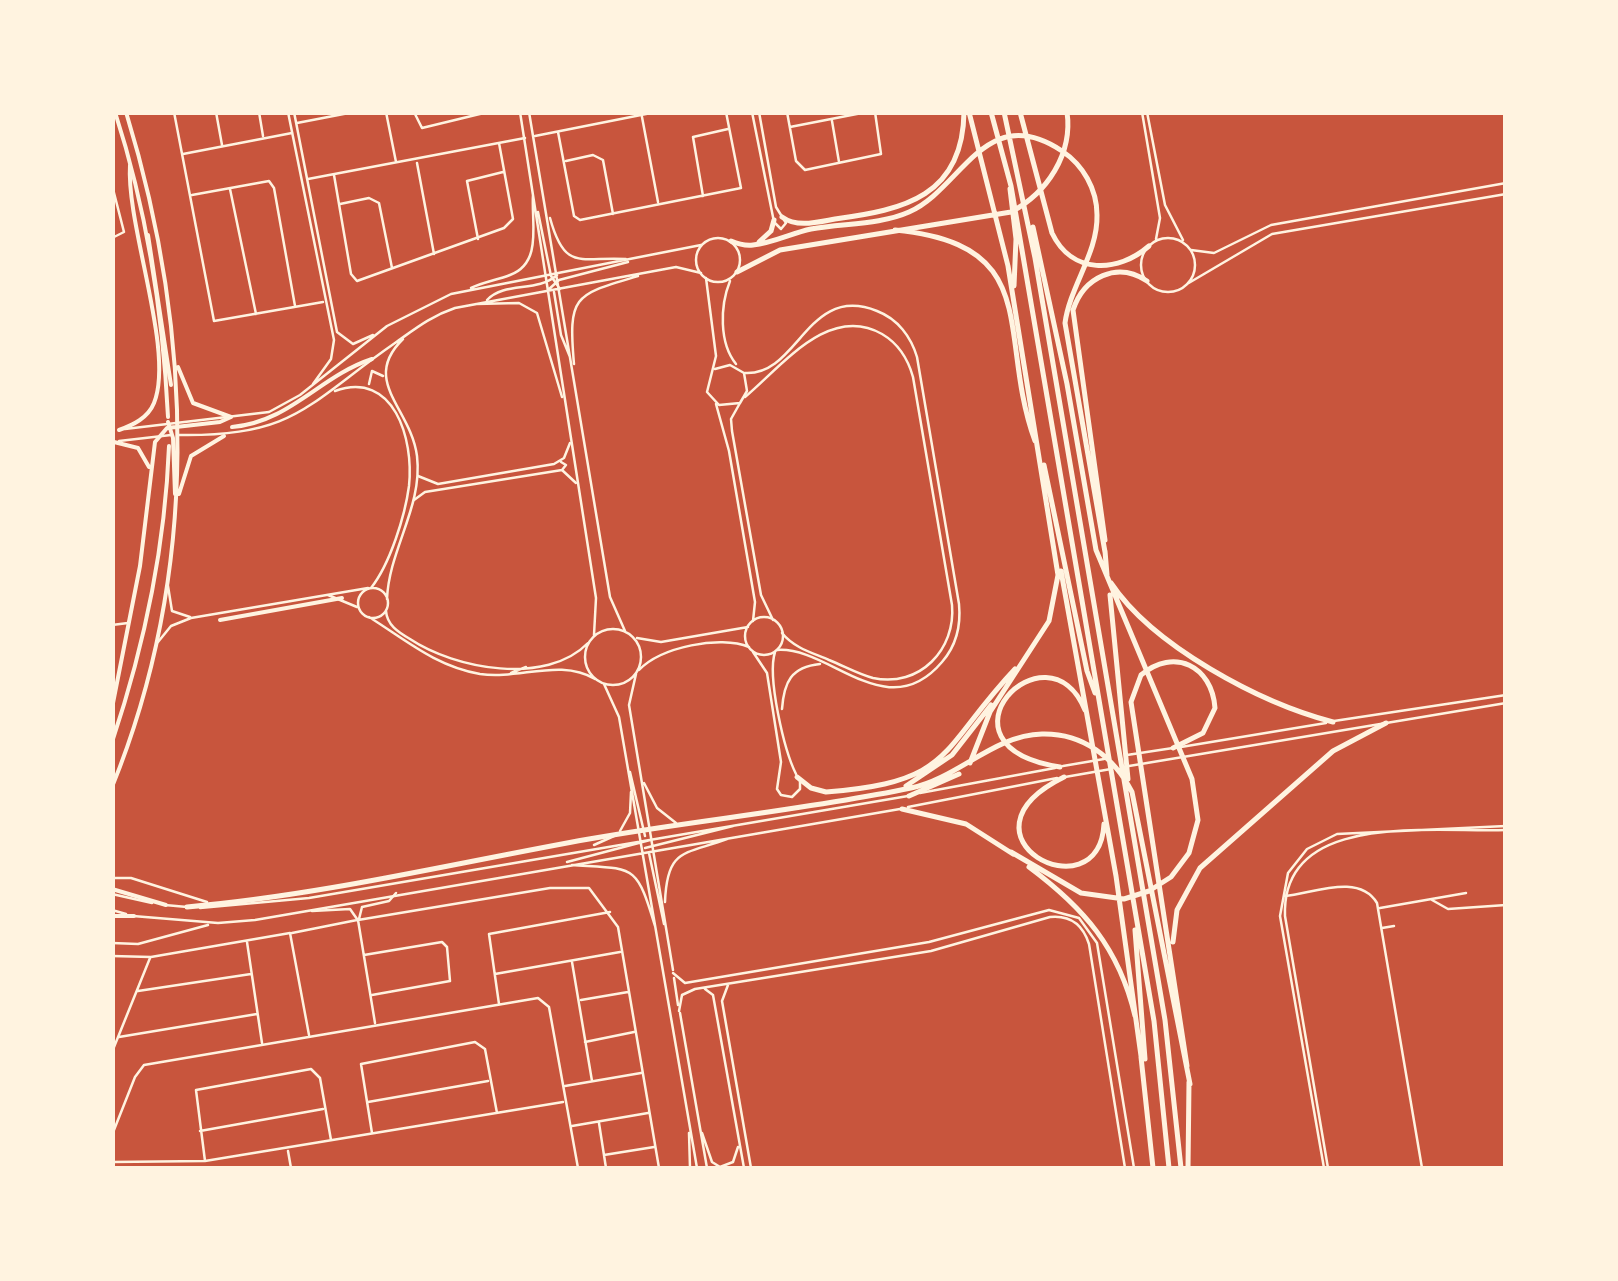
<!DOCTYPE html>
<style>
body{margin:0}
#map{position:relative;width:1618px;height:1281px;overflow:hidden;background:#c8553d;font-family:"Fira Sans Condensed",sans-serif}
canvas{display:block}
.frame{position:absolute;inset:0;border:115px solid #fff3e0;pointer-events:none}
</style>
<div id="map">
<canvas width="1618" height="1281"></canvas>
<div class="frame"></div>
</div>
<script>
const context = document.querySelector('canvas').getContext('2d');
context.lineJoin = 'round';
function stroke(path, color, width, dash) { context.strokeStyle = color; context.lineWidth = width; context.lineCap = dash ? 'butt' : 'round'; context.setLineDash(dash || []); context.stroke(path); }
stroke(new Path2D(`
 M174,112L214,321L323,302
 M216,112L222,145
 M259,112L263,136
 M386,112L396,162
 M414,112L422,128L488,112
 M787,112L796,161L805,170L881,154L875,112
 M642,117L658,202
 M832,121L839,162
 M297,123L354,112
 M790,127L867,112
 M558,132L574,216L580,220L741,188L726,112
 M535,136L656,112
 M183,154L292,133
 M566,161L593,155L603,160L613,214
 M417,163L434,254
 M334,175L351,274L357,281L504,228L513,219L499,143
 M308,179L525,138
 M112,185L124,232L112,238
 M230,189L256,314
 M192,195L269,181L274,188L295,306
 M703,196L693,137L728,129
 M340,204L369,198L379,203L392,268
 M478,239L467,181L503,172
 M745,373C799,376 807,283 877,311C898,319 911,337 917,357L959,604C961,625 956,646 942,662C887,727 830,646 777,650
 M745,397C783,365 829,304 882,334C899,344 908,359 913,377L952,605C956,649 920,688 873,678C858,674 844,666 829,660C813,653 794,648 782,633
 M561,462L566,465L562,470L576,483
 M418,476L438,484L554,464L564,458L570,443
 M414,500L425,492L562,470
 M112,625L128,623
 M1285,896C1314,893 1359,873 1377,903L1422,1168
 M1432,900L1448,909L1506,905
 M1380,908L1466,893
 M312,911L350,909L357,919
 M359,919L362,907L389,901L396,893
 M1382,928L1394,926
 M292,933L357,920
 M247,942L262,1043
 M364,955L442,942L447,947L450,981L372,995
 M112,956L151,957L290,933L309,1035
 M572,962L592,1081
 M495,974L620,952
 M138,991L251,974
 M581,1000L628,992
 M499,1004L489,934L610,912
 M375,1023L358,920L550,888H589L618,927L659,1168
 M119,1037L257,1014
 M585,1042L634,1032
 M112,1052L150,958
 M565,1086L641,1073
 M368,1102L488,1081
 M599,1123L606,1168
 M572,1126L648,1113
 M200,1131L323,1109
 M372,1133L361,1064L475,1042L485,1049L497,1113
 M112,1135L135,1077L144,1065L538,998L549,1007L578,1168
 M288,1151L291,1168
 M604,1155L654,1147
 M205,1161L196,1090L311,1069L320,1078L331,1140
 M112,1162L205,1161L563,1102`), '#fff3e0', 2.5);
stroke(new Path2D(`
 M288,112L334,340L331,359L313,384
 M294,112L337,332L353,344L373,335
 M520,112L596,598L594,635
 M529,112L610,597L625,631
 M752,112L774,222L781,229L786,223L776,207L759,112
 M1142,112L1160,218L1156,239
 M1147,112L1165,205L1183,240
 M538,212L551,276L560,289
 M550,218C565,273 581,256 626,259
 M696 260a22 22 0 1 1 44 0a22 22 0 1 1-44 0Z
 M1141 265a27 27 0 1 1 54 0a27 27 0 1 1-54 0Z
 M1191,250L1214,253L1271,225L1506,183
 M706,278L716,356L707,392L719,405L740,403L747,391L744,373L730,365L715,369
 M730,281C720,306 719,343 736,364
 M1187,284L1272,234L1506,194
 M471,288C484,282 497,280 510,275C543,263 531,222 533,195
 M548,290L559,280L628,262
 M554,292L561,335L570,357
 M487,300C505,281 537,293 557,275
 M476,304L519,303L537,313L562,397
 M574,364C568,295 574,295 638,276
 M369,384L372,371L383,376
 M335,391C394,370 414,439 409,486C405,516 390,564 371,588
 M740,403L731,419L732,431L761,595L773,620
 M716,404L729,451L755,602L753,621
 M125,429L269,412L300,395L387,326L451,294L701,245
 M179,435C295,437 307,404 395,343C415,329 431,316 455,308L676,267L701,273
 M119,441L171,435
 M168,586L172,611L190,617
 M358 603a15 15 0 1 1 30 0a15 15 0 1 1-30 0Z
 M328,595L357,607
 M387,599C389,549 423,507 417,456C411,408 360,381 403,339
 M386,611C387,625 398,632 410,639C455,669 546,686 588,643
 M369,617C406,640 435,666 480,674C519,680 560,658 595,679
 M745 636a19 19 0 1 1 38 0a19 19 0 1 1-38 0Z
 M585 657a28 28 0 1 1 56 0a28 28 0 1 1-56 0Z
 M637,638L661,642L748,627
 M158,642L171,626L191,618L368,588
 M753,652L767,673L781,762L777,789L781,795L792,797L800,789V781
 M775,652C767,677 784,750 796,774
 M639,670C661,647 720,635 749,647
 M511,673L526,667
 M636,674L629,705L673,970
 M604,684L619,717L697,1168
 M782,709C784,682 791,667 820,664
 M1334,721L1506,695
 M1181,747L1326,723
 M1127,755L1173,748
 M1063,766L1104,759
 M1129,766L1506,703
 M630,772L645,836
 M1065,777L1111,769
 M644,783L657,808L676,823
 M920,793L1055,768
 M908,807L1057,778
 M620,831L630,813L631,792
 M594,845L614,836
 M645,848L733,826
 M649,853L664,924
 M567,862L650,840
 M572,865C635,869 636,863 655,926
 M112,878H131L207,902
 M112,894L152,903
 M665,902C667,848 684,855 727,839
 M165,905L187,907
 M200,908L309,898L908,796
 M112,910L126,914
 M133,916L218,923L255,920L900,809
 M112,943L138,944L208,925
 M673,973L685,983L929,942L1049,910L1079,918L1097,943L1134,1168
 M674,978L678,1005
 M728,985L722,1001L751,1168
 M705,989L713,995L744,1168
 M679,1011L682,995L695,989L931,951L1050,917C1070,915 1083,925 1089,944L1125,1168
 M680,1013L707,1168
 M689,1133L690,1168
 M702,1133L712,1162L720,1167L733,1162L738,1147
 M1324,1168L1280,916L1288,873L1307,849L1337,834L1506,826
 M1328,1168L1285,916C1281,810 1433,833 1506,830`), '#fff3e0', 2.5);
stroke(new Path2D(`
 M115,112C147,211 163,314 168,417
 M148,235L171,385
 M178,367L193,403L231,417
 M168,422L173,438L175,494
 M232,427C290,422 320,376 372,359
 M119,430C133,425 148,418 154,403C175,351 126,226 130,165
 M114,442L138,448L149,467
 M179,494L191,456L224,436
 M220,620L342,598
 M112,708L140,566L155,442L167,428L220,422L231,417
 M112,742C145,644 165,549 169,446
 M112,787C200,571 194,334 126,112
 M112,889L166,905
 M112,916H134`), '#fff3e0', 4);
stroke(new Path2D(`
 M969,112L1008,266L1058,575L1049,621L990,712L970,763
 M991,112L1011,186L1154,1021L1169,1168
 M1004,112L1035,258L1165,1020L1181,1168
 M1020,112L1052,233C1072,275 1118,273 1149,246
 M1010,189L1016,239L1014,286
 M782,217C797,228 818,222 835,219C904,210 963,196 964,112
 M895,230C1046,245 996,334 1035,441
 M731,241C738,244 745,246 753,245C773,243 792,233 811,229C843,223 880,225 909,212C962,189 985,100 1062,151C1083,165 1097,189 1097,215C1098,253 1070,286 1065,323L1105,552
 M759,242L771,231L774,220
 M737,272L780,250L1011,212C1047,193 1073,154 1067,112
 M1044,465L1087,671L1095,693
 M1105,540L1073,310C1084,277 1117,261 1147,281
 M1105,551L1107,575
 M1061,571L1116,876L1141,1056
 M1111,583C1153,646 1260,703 1333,722
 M1110,595L1128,779
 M1173,748L1203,733L1215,708C1212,666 1174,647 1141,675L1131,702L1187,1066
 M1060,767C924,746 1047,619 1085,710
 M797,777L811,788L826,792C955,782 938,751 1015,669
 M1064,777C945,836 1099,917 1104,824
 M906,786L952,755L991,705
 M909,796L959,774
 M902,809L966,824L1013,854
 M1011,852L1081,893L1124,899L1149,891L1171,877L1189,853L1198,820L1192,779L1096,550L1067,384L1033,227
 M1029,867C1084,908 1119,948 1135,1016
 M187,907C323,895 455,863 589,839C696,820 805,810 911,788C958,778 994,735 1042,734C1083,733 1114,757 1132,792L1190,1084
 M1135,930L1145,1059
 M1173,942L1177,910L1200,868L1333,751L1386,723
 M1141,1057L1153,1168
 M1188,1168L1189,1082`), '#fff3e0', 5);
</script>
